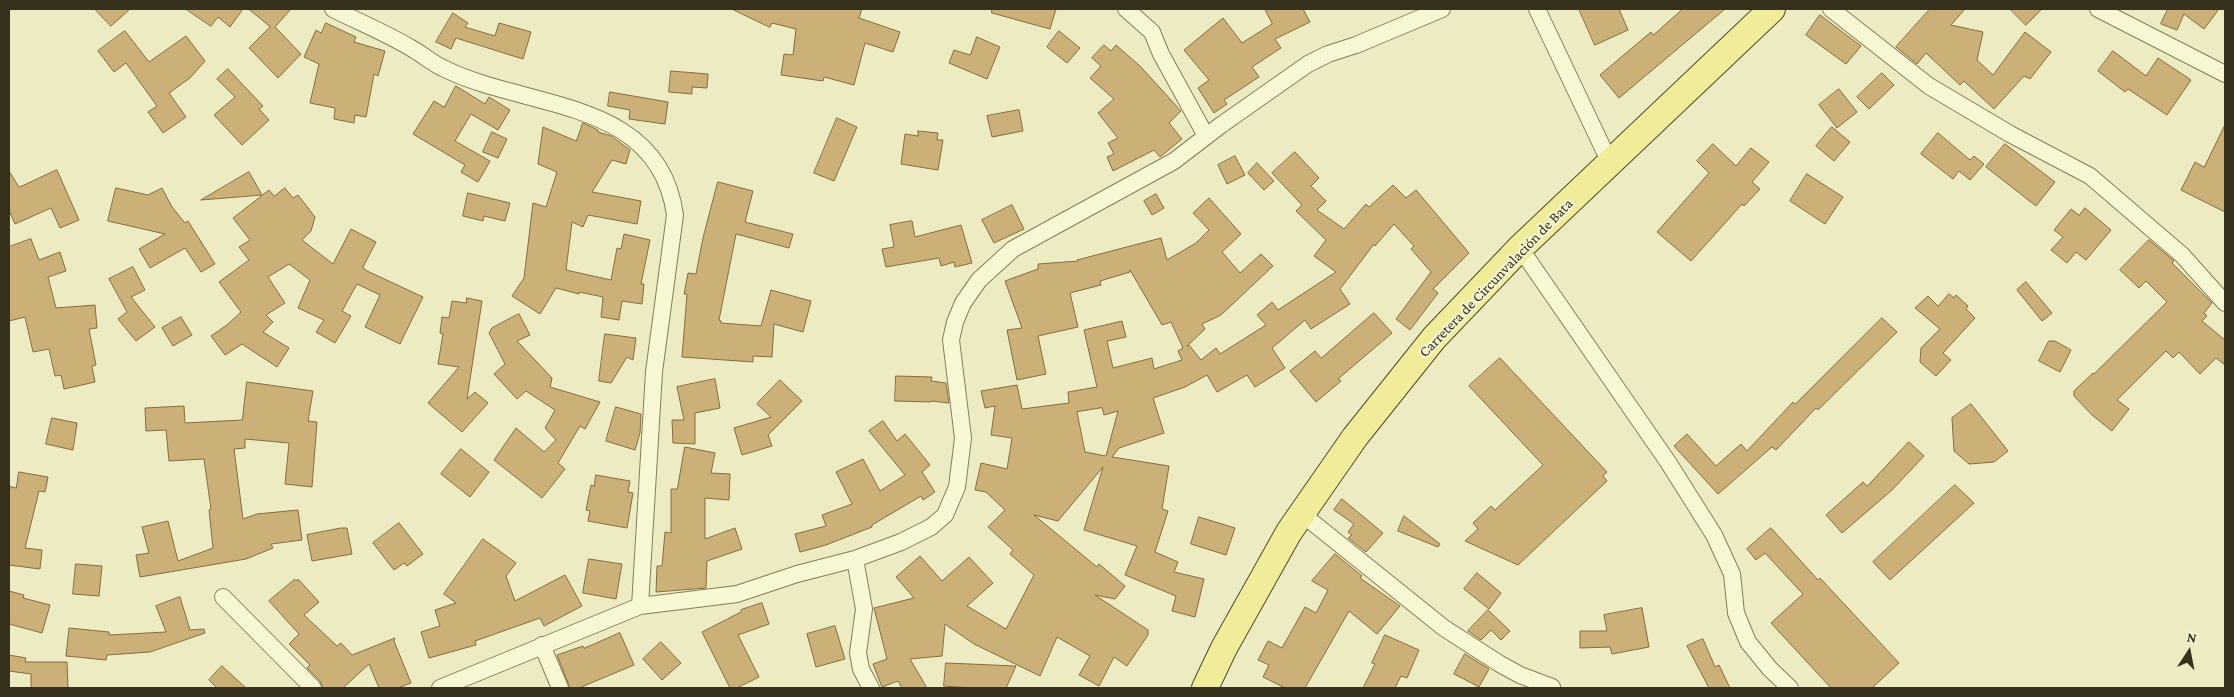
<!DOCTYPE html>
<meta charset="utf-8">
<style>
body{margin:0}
#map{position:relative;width:2234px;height:697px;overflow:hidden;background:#edebc1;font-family:"Crimson Pro",serif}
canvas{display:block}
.frame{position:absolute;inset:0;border:10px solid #36301d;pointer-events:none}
.north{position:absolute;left:2164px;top:627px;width:50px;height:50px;-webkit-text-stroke:4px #f5f4d0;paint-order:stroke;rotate:11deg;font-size:14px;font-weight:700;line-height:20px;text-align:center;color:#36301d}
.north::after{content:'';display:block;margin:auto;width:18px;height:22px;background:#36301d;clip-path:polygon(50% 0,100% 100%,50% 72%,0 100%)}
</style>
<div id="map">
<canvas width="2234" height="697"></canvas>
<div class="frame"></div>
<div class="north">N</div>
</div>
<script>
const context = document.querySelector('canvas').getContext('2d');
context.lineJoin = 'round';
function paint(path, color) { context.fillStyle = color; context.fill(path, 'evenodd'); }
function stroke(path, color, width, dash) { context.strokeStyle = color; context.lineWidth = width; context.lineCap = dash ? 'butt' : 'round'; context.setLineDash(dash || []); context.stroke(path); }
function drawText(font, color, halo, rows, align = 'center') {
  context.font = font + ' "Crimson Pro",serif'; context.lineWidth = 4.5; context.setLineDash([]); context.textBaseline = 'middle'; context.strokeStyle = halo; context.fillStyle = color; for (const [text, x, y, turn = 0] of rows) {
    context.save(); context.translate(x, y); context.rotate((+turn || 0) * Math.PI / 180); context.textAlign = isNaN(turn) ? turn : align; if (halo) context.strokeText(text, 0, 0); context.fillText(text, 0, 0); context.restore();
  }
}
const building = new Path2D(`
 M95,9H130L111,26Z
 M186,9H243L230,27L218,17L211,26Z
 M249,9H291L275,27L301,54L278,78L249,48L270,27Z
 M732,9H862L859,18L900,32L893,52L865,43L854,85L824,77L823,81L781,75L784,54L793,55L796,29L772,23L770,27Z
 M992,9H1056L1050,29L992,13Z
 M1265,9H1303L1310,22L1275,39L1281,48L1252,67L1259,77L1224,100L1227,104L1214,113L1198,88L1209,80L1184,50L1223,18L1242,43L1272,24Z
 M1579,9H1619L1628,30L1595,45Z
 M1683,9H1725L1619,98L1600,75L1651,32L1653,35Z
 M1930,9H1965L1951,25L1983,32L1977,60L1993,75L2025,32L2051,52L2030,79L2024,76L1994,109L1964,81L1960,85L1926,53L1917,64L1896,47Z
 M2010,9H2042L2026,25Z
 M2168,9H2219L2204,29L2184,14L2177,30L2161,24Z
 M453,13L468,23L465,27L495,36L499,23L531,32L523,59L456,38L451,49L436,42Z
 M1820,15L1861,46L1846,64L1806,35Z
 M326,23L356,37L354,42L385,51L378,76L374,74L366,117L355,115L354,123L334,119L335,108L310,103L319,64L304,57L316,30L321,33Z
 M125,31L149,62L186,36L205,61L190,78L169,93L186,117L163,133L148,112L157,106L126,63L114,72L98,51Z
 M1059,31L1080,48L1067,63L1047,47Z
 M977,37L1000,47L987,79L949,63L954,50L970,55Z
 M1104,45L1111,51L1116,45L1140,66L1181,111L1169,123L1182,139L1160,157L1154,150L1113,171L1107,157L1114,154L1108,143L1118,138L1098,113L1114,99L1090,78L1101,66L1092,58Z
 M2113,51L2146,76L2158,58L2191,80L2167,115L2128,89L2125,92L2098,71Z
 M228,69L263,106L259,109L269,120L242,145L214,115L235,97L217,79Z
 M671,71L708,74L707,88L692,87V94L669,92Z
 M1882,73L1894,85L1869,109L1857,97Z
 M456,86L485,104L489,97L510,110L498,130L471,114L455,141L490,161L478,182L461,172L465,165L413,134L434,101L444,107Z
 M1839,89L1857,112L1837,128L1819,105Z
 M610,92L668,102L665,124L629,119L630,110L608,106Z
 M1019,110L1023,131L992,137L987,116Z
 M837,118L857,127L834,181L814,173Z
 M583,123L598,130V132L611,136L630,150L626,164L612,160L592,192L641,201L637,224L588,215L583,227L572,222L566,270L611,280L617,248L621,249L624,234L650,240L641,284H644L642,304L622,301L619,320L601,317L603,297L579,292V294L556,288L540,314L512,296L524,278L533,203L546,207L557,172L538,164L543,127L576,141Z
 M2225,125V212L2181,190L2195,162L2204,167Z
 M1832,127L1850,142L1834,161L1816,146Z
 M918,131L938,133L937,140H943L938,170L901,164L905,134L918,136Z
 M492,132L507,139L498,158L483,152Z
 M1938,133L1970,160L1974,156L1984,164L1970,180L1959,171L1953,179L1921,154Z
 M1713,144L1736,166L1751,148L1769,162L1752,182L1760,189L1744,206L1742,204L1691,261L1657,232L1709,173L1697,161Z
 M2005,144L2055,182L2036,206L1986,167Z
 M1295,152L1319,178L1311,186L1326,201L1317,210L1344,229L1366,204L1369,207L1393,185L1406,198L1416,190L1469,253L1433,289L1438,293L1410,330L1396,319L1431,272L1411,249L1414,246L1394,224L1375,246L1374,244L1340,289L1350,304L1311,329L1305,320L1272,348L1285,368L1255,387L1247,375L1217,392L1207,375L1185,387L1153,398L1164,433L1119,448L1112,457L1169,466L1162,509L1168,511L1155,552L1178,562L1174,572L1204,579L1195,617L1172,611L1176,596L1125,575L1137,546L1084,530L1103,467L1058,521L1034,515L1097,567L1099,564L1125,586L1115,599L1095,595L1148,630V635L1127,666L1114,657L1099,686L1079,675L1090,656L1057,637L1040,676L974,644L945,624L942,656L910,659L927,688H902L898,681L882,687L873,664L887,659L874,608L914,598L896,577L920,556L942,581L969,557L993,583L967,606L1006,629L1034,575L1010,554L1013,550L988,527L1005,510L986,492L975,490L981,463L1007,469L1012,438L991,435L995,406L985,408L981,391L1017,385L1022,409L1069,403L1068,392L1097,387L1084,330L1122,321L1126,337L1107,341L1113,368L1152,358L1154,369L1182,360L1178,351L1183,348L1171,322L1162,325L1130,270V272L1100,281L1101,285L1070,293L1078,327L1038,336L1046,374L1017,380L1007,330L1022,328L1005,281L1038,269V264L1078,261L1077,260L1161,238L1167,260L1196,243L1209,230L1193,213L1209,198L1241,234L1222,252L1240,273L1261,254L1273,266L1221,315L1202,324L1205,329L1187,346L1189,345L1201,360L1216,348L1220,354L1266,325L1257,315L1272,302L1278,310L1336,272L1314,256L1326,240L1296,211L1302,205L1272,173ZM1102,408L1104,415L1118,411L1106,456L1085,452L1077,412Z
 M1235,156L1245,175L1227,184L1218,165Z
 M1257,163L1274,181L1264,190L1248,173Z
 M57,170L79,220L60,228L51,208L15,224L9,210V171L19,187Z
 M249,172L262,195L201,200Z
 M1807,174L1843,197L1825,224L1790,201Z
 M718,182L753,191L745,222L793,234L789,248L736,234L719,320L721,321V323L761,326L771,290L811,301L803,332L774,324L772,357L753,356V362L682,357L687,294H684L688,273L696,274L703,238Z
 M116,188L148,195L162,188L172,207L185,223L188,221L215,264L201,272L185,248L150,268L139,249L165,234L108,221Z
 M285,188L293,198L298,195L315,217L311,231L302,240L333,264L351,229L376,242L363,267L365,270L423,297L400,344L365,327L380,295L357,284L342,311L351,316L335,343L316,332L324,320L298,308L310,280L289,264L268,277L285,303L266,315L273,322L263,332L289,348L277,367L242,344L225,355L211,336L227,325L241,312L219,282L249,260L239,247L250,240L233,218L269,190L274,196Z
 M468,193L510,203L505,221L484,216L483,221L463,216Z
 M1156,194L1164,208L1152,215L1144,201Z
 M1012,205L1024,229L994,243L982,220Z
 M2085,208L2111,230L2086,260L2076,252L2067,263L2051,250L2063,237L2054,230L2071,209L2079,215Z
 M912,221L915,237L961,225L972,263L955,267L954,262L941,266L939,258L886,267L882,249L894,247L890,225Z
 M31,239L39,260L60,252L66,271L48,277L56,308L95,305L97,328L89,329L96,365L92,366L95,382L64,389L61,375L55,376L49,349L33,352L25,317L9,321V247Z
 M2149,240L2174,261L2172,263L2212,303L2204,313L2207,316L2202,321L2225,340V365L2216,358L2200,374L2179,352L2173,358L2166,351L2117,400L2129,409L2112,431L2092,415L2074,396V391L2093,373L2094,374L2167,302L2146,281L2139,288L2120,270Z
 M133,267L145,290L131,297L155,327L136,341L118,319L127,312L109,279Z
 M2026,282L2052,313L2042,321L2017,290Z
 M1949,294L1954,298L1956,295L1968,306L1966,309L1975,318L1943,353L1951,360L1936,376L1920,362L1921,348L1940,329L1915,308L1928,296L1938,306Z
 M467,298L482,301L467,399L475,392L488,403L462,432L428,403L459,367L438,364L443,334L440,333L442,317L449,318L452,301L466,303Z
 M1374,313L1392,333L1338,379L1341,381L1316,402L1290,371L1315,351L1321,358Z
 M519,314L530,335L517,341L552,378L550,387L600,402L585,429L580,426L558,463L565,469L542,498L494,460L516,428L544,452L556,440L545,428L555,410L526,391L517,399L494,374L505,364L489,333L492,328Z
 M181,317L192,335L173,346L162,328Z
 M1882,318L1897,332L1818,410L1816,408L1776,450L1772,447L1718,494L1674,446L1687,434L1716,466L1741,444L1747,451L1793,402L1795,404Z
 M605,334L636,338L633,360L627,357L611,383L599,381Z
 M2049,341H2055L2071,350L2060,372L2039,361Z
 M1500,358L1607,472L1603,476L1607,481L1518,565L1465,541L1478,529L1473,523L1491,506L1495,510L1543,465L1469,386Z
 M896,376L932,377L931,381L946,383L949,403L931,401V402L895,401Z
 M715,379L720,408L695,413V444L673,443L672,420H684L677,387Z
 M780,380L802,401L768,435L772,446L742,455L734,428L771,417L757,404Z
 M247,382L313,391L308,421L317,422L312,487L285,484L289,443L245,439V448L234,449L243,519L257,514L298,510L302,540L271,544L273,548L246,559L140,577L136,555L149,553L142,527L168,521L178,561L213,548L209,510L211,509L204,459L169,461L166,430L146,431L145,408L184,406L185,423L242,420Z
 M1971,404L2008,451L1994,462L1969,464L1954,451L1952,418Z
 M616,407L641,414L640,433L635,450L606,441Z
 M52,418L77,423L73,450L46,444Z
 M883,421L897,441L905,434L930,465L922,472L935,492L923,500L921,496L872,525V527L826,545L800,552L795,534L826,526L822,515L852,504L836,472L863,459L880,491L905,475L869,431Z
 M1909,442L1924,456L1892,490L1842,533L1826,515L1863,482L1867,486Z
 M685,447L715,453L711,473L730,474L729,500L705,498V539L735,528L742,549L707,561L706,588L656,592L657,566H662L665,532L671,533V489H677Z
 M461,449L489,472L470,497L441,474Z
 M19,472L48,477L45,492L39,491L25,548L42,550L40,569L9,565V486L16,488Z
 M596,475L630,481L628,492L633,493L627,528L588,521L590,511L586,510L591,485L594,486Z
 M1955,485L1974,503L1890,580L1873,562Z
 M1342,499L1383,533L1366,552L1348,538L1352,535L1348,532L1354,524L1334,510Z
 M1404,516L1440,544L1438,547L1398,531Z
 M1199,517L1235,528L1226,555L1191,544Z
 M399,523L423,554L407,566L404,563L394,570L373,543Z
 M341,528H347L352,554L312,561L307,535Z
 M1771,528L1818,580L1820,578L1899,663L1872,688H1831L1771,623L1803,594L1765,553L1756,560L1747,549Z
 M483,539L516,563L506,576L515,601L565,575L582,606L544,626L540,618L475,641L476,645L429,658L421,632L440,626L435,610L456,603L444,594Z
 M1335,554L1362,576L1360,578L1400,606L1377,634L1349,611L1305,688H1285L1263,677L1269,665L1258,660L1268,641L1282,648L1305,607L1316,613L1328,590L1312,581Z
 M589,559L622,564L616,599L583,593Z
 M76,564L102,566L99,596L73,594Z
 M1477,573L1501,593L1489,609L1464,589Z
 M294,580H299L319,602L304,615L337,646L341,643L352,655L395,638L394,641L411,683L398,688H379L369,664L343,688H323L320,681L307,668L310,665L289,644L299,634L269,601Z
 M9,591L24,595L23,598L50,605L42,633L9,624Z
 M180,597L190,630L204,629L205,633L150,652L107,655L106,660L66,656L69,628L109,632V635L166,632L156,606Z
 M762,603L769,624L738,635L759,677L737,688H730L702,632L741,612V610Z
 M1642,608L1649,647L1612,654L1610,647L1580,648V631H1607L1604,615Z
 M1488,610L1510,631L1501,640L1491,630L1481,640L1468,631Z
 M835,626L845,659L816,667L807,634Z
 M620,633L634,665L579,688H570L557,655L583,646L584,648Z
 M1385,635L1419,650L1407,678L1401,676L1395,688H1363L1375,664L1372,663Z
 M1703,639L1715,667L1719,665L1730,688H1709L1687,646Z
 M661,642L681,663L662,680L643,659Z
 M1465,654L1489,669L1479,687L1454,674Z
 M9,655L26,658L25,662H67L68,688H31V674L9,671Z
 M946,663L1016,666L1006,688H971L944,686Z
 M222,666L246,688H217L209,680Z`);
paint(building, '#cbb077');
stroke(building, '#856d3f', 1);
const minor = new Path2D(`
 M333,9C359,22 386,33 411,48C422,54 432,63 443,68C526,110 659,97 675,215L654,372L640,606
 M1126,9L1152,32L1161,54L1206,136
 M1537,9L1610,163
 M1831,9L1929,86L2010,134L2090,176L2182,255L2225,303
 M2098,9L2225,74
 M1520,248L1668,462L1714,535L1732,574L1736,613L1748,642L1770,669L1790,688
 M1302,514L1444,628L1500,664L1520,675L1552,687
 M855,559L864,609L858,653L861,669L871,688
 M223,597L313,688
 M542,645L560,688
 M440,688L640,606L737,594L797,574L855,559L901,542L931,527L945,515L957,487L963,438L951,340L955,322L963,303L979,280L1013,249L1174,161L1221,125L1308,64L1328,54L1356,45L1442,9`);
const primary = new Path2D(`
 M1205,688L1224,648L1289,532L1355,437L1434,338L1520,248L1772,9`);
stroke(minor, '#867d59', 18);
stroke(primary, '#54492d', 28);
stroke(minor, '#f8f7d4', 16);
stroke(primary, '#f0ec99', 26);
drawText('15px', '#36301d', '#f5f4d0', [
 ["Carretera de Circunvalación de Bata",1496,278,-46]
]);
</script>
